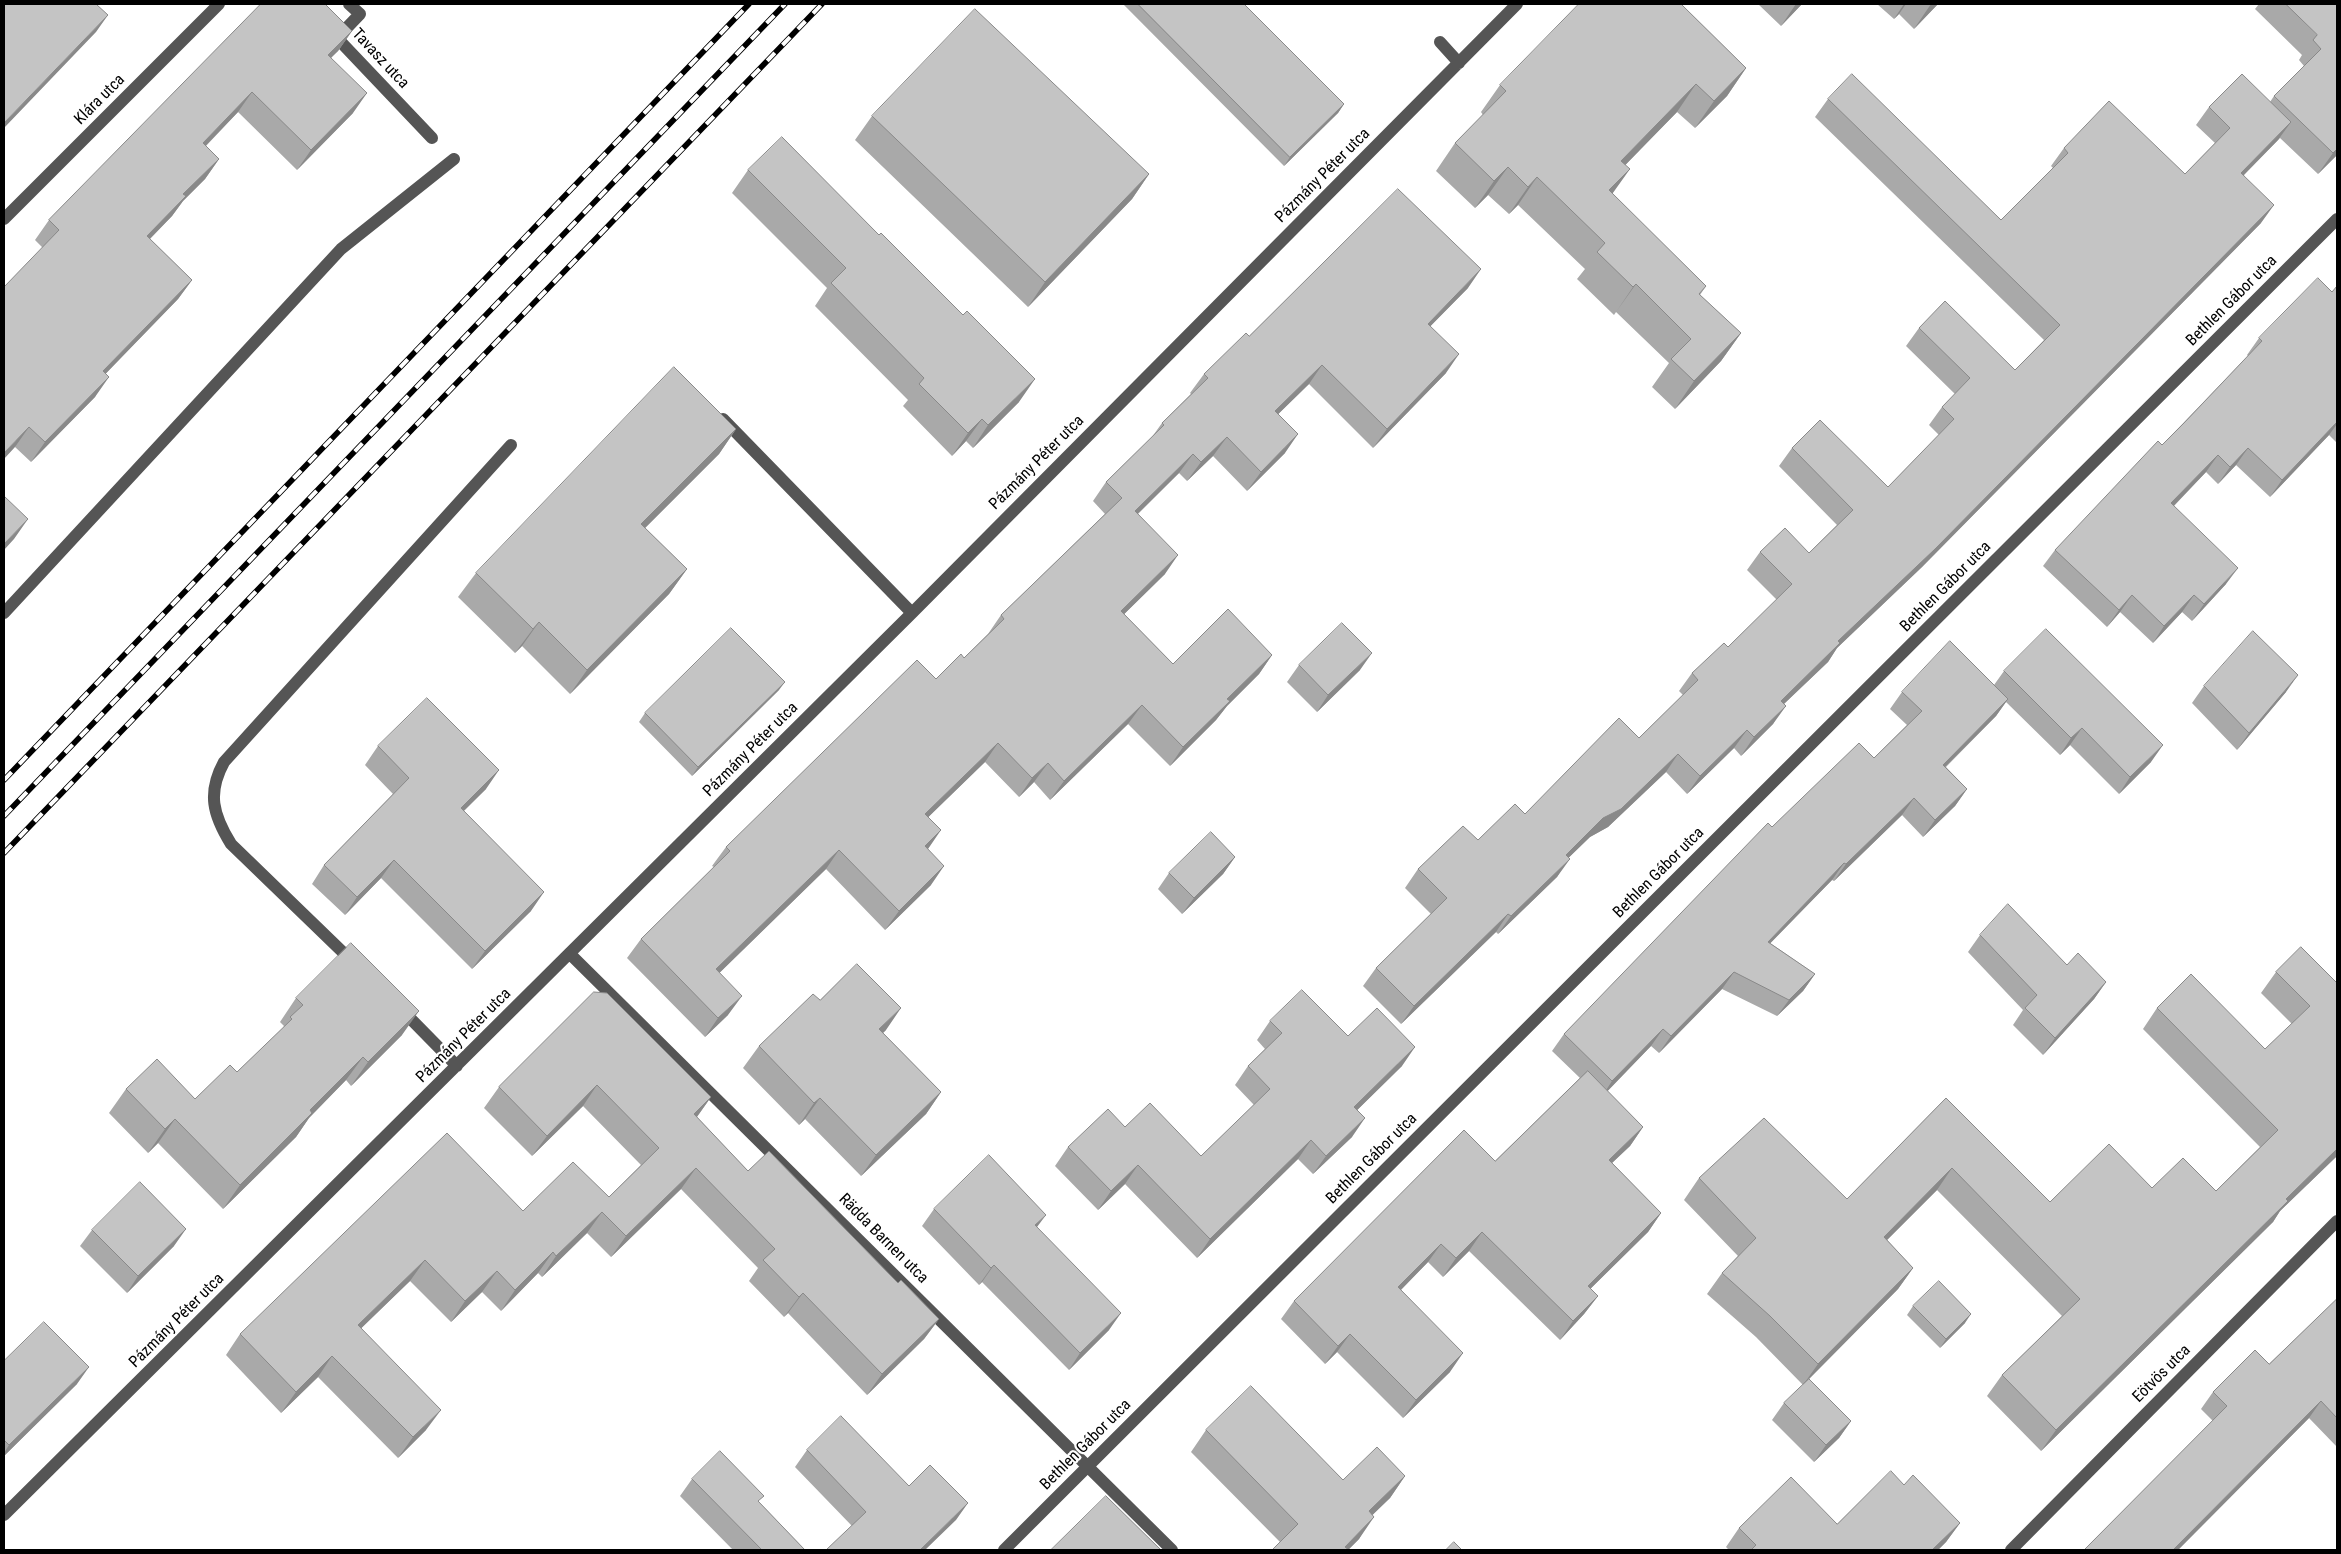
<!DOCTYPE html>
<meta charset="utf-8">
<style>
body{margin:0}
#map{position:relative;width:2341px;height:1554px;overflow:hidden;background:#fff;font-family:"Roboto Condensed",sans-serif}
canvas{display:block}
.frame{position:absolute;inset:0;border:5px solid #000;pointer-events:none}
</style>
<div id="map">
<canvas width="2341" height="1554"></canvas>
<div class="frame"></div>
</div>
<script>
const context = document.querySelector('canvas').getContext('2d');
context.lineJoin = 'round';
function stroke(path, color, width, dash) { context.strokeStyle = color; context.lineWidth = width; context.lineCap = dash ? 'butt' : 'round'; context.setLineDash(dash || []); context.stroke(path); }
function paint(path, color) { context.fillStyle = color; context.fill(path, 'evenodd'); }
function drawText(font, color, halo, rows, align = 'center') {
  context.font = font + ' "Roboto Condensed",sans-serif'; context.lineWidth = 4.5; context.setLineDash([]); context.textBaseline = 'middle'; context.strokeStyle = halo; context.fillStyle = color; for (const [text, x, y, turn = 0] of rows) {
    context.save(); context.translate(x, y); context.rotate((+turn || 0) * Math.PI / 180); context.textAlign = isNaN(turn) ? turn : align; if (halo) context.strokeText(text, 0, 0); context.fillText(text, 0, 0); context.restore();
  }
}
stroke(new Path2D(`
 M349,4L360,14L337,38L432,138
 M1440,42L1459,63
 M4,219L219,4
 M723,419L912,613
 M4,613L341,249L454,159
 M570,954L1172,1550
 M354,963L231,844C213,815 207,793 224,762L511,445
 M401,1009L457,1066
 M4,1515L912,613L1517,4
 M1004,1550L2337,219
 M2011,1550L2337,1221`), '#555', 12);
const rail = new Path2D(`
 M4,780L749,4
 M4,816L785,4
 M4,853L822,4`);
stroke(rail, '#000', 5.5);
stroke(rail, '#fff', 4, [11]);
paint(new Path2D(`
 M261,4L352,31L338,51L331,57L353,113L297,170L238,112L206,146L219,159L205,179L183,201L172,216L150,239L192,280L178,299L105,374L95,397L31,462L15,447L42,247L35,240L49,220Z
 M1123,4H1244L1344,104L1338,113L1284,166Z
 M1758,4H1802L1781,26Z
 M1877,4H1938L1914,29L1899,14L1894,19Z
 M2259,4H2337V155L2318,174L2280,138L2244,175L2261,223L1922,567L1837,648L1828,662L1784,704L1773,724L1741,756L1734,748L1687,794L1666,772L1608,827L1590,837L1568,858L1557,877L1498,934L1496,932L1401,1024L1363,986L1376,968L1431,914L1405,888L1418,869L1478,840L1525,814L1639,738L1683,695L1679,691L1692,673L1728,647L1777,600L1747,570L1760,552L1809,553L1837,525L1779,466L1792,448L1888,487L1939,435L1929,425L1942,407L1955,394L1906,346L1919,328L2015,370L2044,340L1815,117L1828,99L2001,220L2053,168L2051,166L2064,148L2185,174L2215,143L2196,125L2209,107L2270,102L2274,96L2304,66L2299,60L2302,55L2255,9Z
 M1684,7L1746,68L1727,96L1695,128L1677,112L1625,165L1612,194L1706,286L1700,295L1741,333L1721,361L1675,409L1652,387L1669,363L1616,312L1614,315L1577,279L1585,269L1518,205L1509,214L1488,195L1475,208L1436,171L1455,143L1483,115L1481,112L1500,85Z
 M872,116L1149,174L1132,199L1028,307L855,140Z
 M748,170L1019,402L973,448L966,441L952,456L903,406L908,400L815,306L827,288L732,193Z
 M2337,286V443L2329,435L2270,497L2236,465L2218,484L2206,472L2174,506L2226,584L2192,621L2182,612L2153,643L2120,612L2107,627L2043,566L2055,550L2162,445L2248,356L2247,355L2259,338L2332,292Z
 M1468,288L1430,326L1446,373L1373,448L1309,384L1278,414L1285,453L1247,491L1213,456L1187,481L1179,473L1138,514L1165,574L1124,614L1173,664L1272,655L1259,674L1227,706L1216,720L1170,766L1128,724L1050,800L1034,782L1019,797L985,762L928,817V849L931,885L885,930L826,869L719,973L728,1015L705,1037L627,958L641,939L714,867L712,866L726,847L936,679L964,658L988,634L1001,615L1105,514L1093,501L1106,482L1152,437L1162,423L1191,394L1190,393L1204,374L1249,336Z
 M736,429L719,454L645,528L687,569L669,594L570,694L522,646L515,653L458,597L476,573Z
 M1299,665L1360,670L1317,712L1287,682Z
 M2004,671L2151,762L2119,794L2070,745L2060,755L2006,702L1996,716L1946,767L1967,789L1955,806L1923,837L1902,815L1834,881L1832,880L1770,943L1815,974L1803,991L1777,1016L1722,989L1659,1053L1651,1046L1607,1091L1643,1127L1630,1146L1612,1163L1661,1213L1648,1232L1590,1289L1598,1296L1584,1314L1560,1340L1469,1251L1443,1277L1428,1262L1401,1290L1450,1372L1403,1418L1337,1352L1325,1364L1281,1319L1294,1301L1495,1161L1580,1078L1552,1051L1564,1034L1772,827L1874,758L1907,725L1890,709L1902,692L1994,685Z
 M2204,686L2286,692L2237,750L2192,703Z
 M779,690L692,776L639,722L645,713Z
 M378,746L486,789L464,811L531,911L472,969L381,878L345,915L312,884L324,865L393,794L365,765Z
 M1235,857L1223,874L1182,914L1158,889L1169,873Z
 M1980,935L2067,965L2106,982L2094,999L2043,1055L2013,1025L2023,1010L1968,952Z
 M2301,947L2336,1157L2280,1211L2273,1222L2041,1451L1987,1396L2002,1375L2062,1316L1937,1190L1887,1240L1913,1268L1898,1289L1809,1379L1851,1421L1839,1438L1814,1462L1772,1420L1784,1403L1803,1385L1756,1337L1707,1294L1722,1273L1738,1256L1684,1200L1699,1178L1847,1199L1946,1098L2050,1202L2152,1188L2216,1191L2260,1147L2143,1029L2157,1008L2265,1049L2292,1024L2261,993L2276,972Z
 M594,992L711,1097L697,1117L748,1171L898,1283L939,1319L924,1339L867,1395L788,1313L784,1317L749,1281L758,1268L681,1189L611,1257L587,1233L542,1277L538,1273L501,1311L482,1292L451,1322L410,1281L361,1328L426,1430L398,1458L318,1377L281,1413L226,1355L240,1334L523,1211L609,1197L641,1165L583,1106L532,1156L484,1108L499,1087Z
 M296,998L402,1035L351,1086L346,1080L309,1118L296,1137L223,1209L158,1143L148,1153L109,1113L126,1089L195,1099L237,1072L283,1028L284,1026L280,1022Z
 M820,1000L886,1030L883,1033L941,1092L926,1114L861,1176L805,1119L799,1125L743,1068L759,1046Z
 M1270,1021L1348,1036L1402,1066L1357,1110L1352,1137L1313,1174L1298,1159L1197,1258L1125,1184L1098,1210L1055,1166L1068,1147L1125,1127L1201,1156L1254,1105L1235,1085L1248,1066L1265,1049L1257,1040Z
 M934,1209L1037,1227L1109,1330L1069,1370L982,1282L979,1285L922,1226Z
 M92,1230L174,1246L127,1293L80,1246Z
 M2337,1299V1447L2309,1418L2178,1550H2084L2213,1421L2201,1409L2213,1392L2269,1364Z
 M1913,1306L1965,1323L1940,1348L1907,1315Z
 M4,1361L77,1384L4,1456Z
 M1206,1430L1343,1480L1405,1476L1390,1498L1372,1515L1359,1539L1348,1550L1280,1542L1191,1452Z
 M807,1450L909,1486L956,1520L852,1526L795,1467Z
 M692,1479L759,1502L805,1550H733L680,1496Z
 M1904,1485L1960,1523L1946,1542L1938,1550H1729L1726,1547L1739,1528L1837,1524Z`), '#a9a9a9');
paint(new Path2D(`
 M1796,4H1802L1781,26Z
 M1904,4H1906L1899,14L1894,19Z
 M1931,4H1938L1914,29Z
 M108,15L96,32L4,128V123Z
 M352,31L338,51L314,75L328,55Z
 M1746,68L1727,96L1695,128L1714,101Z
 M1696,84L1677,112L1602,189L1621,161Z
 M252,92L238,112L189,163L203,143Z
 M367,93L353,113L297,170L311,150Z
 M1344,104L1338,113L1284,166L1290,157Z
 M2291,122L2278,140L2228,191L2241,173Z
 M2337,149V155L2318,174L2333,153Z
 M219,159L205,179L183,201L172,216L133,256L147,236L183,194Z
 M1508,167L1488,195L1475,208L1494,181Z
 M1630,169L1610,197L1609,190Z
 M1149,174L1132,199L1028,307L1045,282Z
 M1537,177L1518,205L1509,214L1528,187Z
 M2274,205L2261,223L1922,567L1837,648L1828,662L1768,719L1781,701L1838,641Z
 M1481,269L1468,288L1414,343L1428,324Z
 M192,280L178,299L89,391L103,371Z
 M1636,284L1616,312L1614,315L1633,287Z
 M1741,333L1721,361L1675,409L1694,381Z
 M1459,354L1446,373L1373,448L1387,429Z
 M1322,365L1309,384L1262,430L1275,411Z
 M109,377L95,397L31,462L45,442Z
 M1035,379L1019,402L973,448L988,425Z
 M982,419L966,441L952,456L968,433Z
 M2337,422V424L2329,435L2270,497L2282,480Z
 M29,427L15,447L4,459V453Z
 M736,429L719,454L624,549L641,524Z
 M1298,434L1285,453L1247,491L1261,472Z
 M1227,437L1213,456L1187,481L1201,462Z
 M2248,448L2236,465L2218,484L2230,467Z
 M1193,454L1179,473L1121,530L1135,511Z
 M2218,455L2206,472L2160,520L2171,503Z
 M28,519L14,539L4,550V544Z
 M1178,555L1165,574L1108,630L1121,611Z
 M2238,568L2226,584L2192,621L2204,604Z
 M687,569L669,594L570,694L587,670Z
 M2132,595L2120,612L2107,627L2119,610Z
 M2194,595L2182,612L2153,643L2164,626Z
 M539,622L522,646L515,653L533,629Z
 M1372,653L1360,670L1317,712L1328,695Z
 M1272,655L1259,674L1227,706L1216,720L1170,766L1183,747L1227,699Z
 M2298,675L2286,692L2237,750L2249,733Z
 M785,682L779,690L692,776L698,767Z
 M2008,699L1996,716L1931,781L1943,765Z
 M1142,705L1128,724L1050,800L1064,781Z
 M1786,706L1773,724L1741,756L1754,737Z
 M2082,728L2070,745L2060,755L2071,738Z
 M1747,730L1734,748L1687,794L1700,776Z
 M998,743L985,762L912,833L925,814Z
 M2163,745L2151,762L2119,794L2130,777Z
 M1678,754L1666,772L1608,827L1590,837L1553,873L1566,855L1603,818Z
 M1048,763L1034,782L1019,797L1032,778Z
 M499,770L486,789L448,826L461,808Z
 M1967,789L1955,806L1923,837L1935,820Z
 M1914,798L1902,815L1834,881L1846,864Z
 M941,830L928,849L925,846Z
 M839,850L826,869L703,989L716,969Z
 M1235,857L1223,874L1182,914L1194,898Z
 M1570,859L1557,877L1498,934L1511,916Z
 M394,860L381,878L345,915L357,897Z
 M1844,863L1832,880L1756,958L1768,942Z
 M944,866L931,885L885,930L899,911Z
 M544,892L531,911L472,969L485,951Z
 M1508,914L1496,932L1401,1024L1414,1006Z
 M1734,972L1722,989L1659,1053L1671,1036Z
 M1815,974L1803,991L1777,1016L1789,1000Z
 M2106,982L2094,999L2043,1055L2055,1038Z
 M742,996L728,1015L705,1037L718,1018Z
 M901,1008L886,1030L864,1051L879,1029Z
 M419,1011L402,1035L351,1086L368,1062Z
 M1663,1029L1651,1046L1601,1098L1612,1081Z
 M1415,1047L1402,1066L1341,1126L1354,1107Z
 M363,1057L346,1080L309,1118L296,1137L223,1209L240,1185L310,1110Z
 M597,1085L583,1106L532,1156L547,1136Z
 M941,1092L926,1114L861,1176L876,1155Z
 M711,1097L696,1118L694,1114Z
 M820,1098L805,1119L799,1125L814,1103Z
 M1365,1118L1352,1137L1313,1174L1326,1156Z
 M175,1119L158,1143L148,1153L165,1129Z
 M1643,1127L1630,1146L1596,1178L1609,1160Z
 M1311,1140L1298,1159L1197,1258L1210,1239Z
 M2337,1149V1155L2336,1157L2280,1211L2273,1222L2041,1451L2056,1430L2286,1199Z
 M1138,1165L1125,1184L1098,1210L1111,1191Z
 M696,1168L681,1189L611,1257L626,1236Z
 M1952,1168L1937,1190L1869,1258L1884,1237Z
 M602,1212L587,1233L542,1277L556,1256Z
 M1661,1213L1648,1232L1575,1304L1588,1286Z
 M1046,1215L1034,1231L1035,1225Z
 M186,1229L174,1246L127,1293L138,1276Z
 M1482,1232L1469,1251L1443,1277L1456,1258Z
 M1441,1244L1428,1262L1385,1306L1398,1287Z
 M553,1252L538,1273L501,1311L515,1290Z
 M425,1260L410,1281L343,1346L358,1325Z
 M994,1265L982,1282L979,1285L991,1268Z
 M1913,1268L1898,1289L1803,1385L1818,1364Z
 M497,1271L482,1292L451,1322L465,1301Z
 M803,1293L788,1313L784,1317L799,1297Z
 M1598,1296L1584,1314L1560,1340L1573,1321Z
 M1121,1313L1109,1330L1069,1370L1080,1353Z
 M1971,1314L1965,1323L1940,1348L1946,1339Z
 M939,1319L924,1339L867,1395L882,1374Z
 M1350,1334L1337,1352L1325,1364L1338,1346Z
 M1463,1353L1450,1372L1403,1418L1416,1400Z
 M332,1356L318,1377L281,1413L296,1392Z
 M89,1367L77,1384L4,1456V1453L9,1445Z
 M2321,1401L2309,1418L2178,1550H2173Z
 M441,1410L426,1430L398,1458L413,1437Z
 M1851,1421L1839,1438L1814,1462L1826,1445Z
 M1405,1476L1390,1498L1354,1533L1369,1511Z
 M968,1503L956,1520L925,1550H920Z
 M1374,1517L1359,1539L1348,1550L1345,1547Z
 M1960,1523L1946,1542L1938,1550H1932Z`), '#898989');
const building = new Path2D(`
 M4,4H96L108,15L4,123Z
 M261,4H325L352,31L328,55L367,93L311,150L252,92L203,143L219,159L183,194L186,196L147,236L192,280L103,371L109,377L45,442L29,427L4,453V287L59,230L49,220Z
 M1138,4H1244L1344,104L1290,157Z
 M1579,4H1681L1746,68L1714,101L1696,84L1621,161L1630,169L1609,190L1706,286L1699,294L1741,333L1694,381L1671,359L1691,339L1636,284L1633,287L1597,252L1605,243L1537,177L1528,187L1508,167L1494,181L1455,143L1506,91L1500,85Z
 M2286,4H2337V149L2333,153L2274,96L2321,49L2313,40L2317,35Z
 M975,9L1149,174L1045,282L872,116Z
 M1852,74L2001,220L2068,153L2064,148L2109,101L2185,174L2230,128L2209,107L2242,74L2291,122L2241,173L2274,205L1935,549L1838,641L1840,643L1781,701L1786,706L1754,737L1747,730L1700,776L1678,754L1621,809L1603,818L1566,855L1570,859L1511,916L1508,914L1414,1006L1376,968L1447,898L1418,869L1463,826L1478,840L1515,804L1525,814L1619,718L1639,738L1698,680L1692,673L1724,643L1728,647L1792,584L1760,552L1785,528L1809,553L1853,510L1792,448L1820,420L1888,487L1954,419L1942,407L1970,378L1919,328L1945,301L2015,370L2060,325L1828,99Z
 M782,137L879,235L881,233L963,315L967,311L1035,379L988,425L982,419L968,433L919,384L924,378L831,283L846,268L748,170Z
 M1398,189L1481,269L1428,324L1459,354L1387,429L1322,365L1275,411L1298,434L1261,472L1227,437L1201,462L1193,454L1135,511L1178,555L1121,611L1173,664L1228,609L1272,655L1227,699L1230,701L1183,747L1142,705L1064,781L1048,763L1032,778L998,743L925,814L941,830L925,846L944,866L899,911L839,850L716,969L742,996L718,1018L641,939L730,851L726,847L917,660L936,679L961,654L964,658L1004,619L1001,615L1122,498L1106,482L1164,425L1162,423L1208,378L1204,374L1246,333L1249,336Z
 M2318,278L2332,292L2337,286V422L2282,480L2248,448L2230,467L2218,455L2171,503L2238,568L2204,604L2194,595L2164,626L2132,595L2119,610L2055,550L2158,441L2162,445L2184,423L2262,341L2259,338Z
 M674,367L736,429L641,524L687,569L587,670L539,622L533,629L476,573Z
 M4,496L28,519L4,544Z
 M1342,623L1372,653L1328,695L1299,665Z
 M731,628L785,682L698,767L645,713Z
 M2046,629L2163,745L2130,777L2082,728L2071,738L2004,671Z
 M2253,631L2298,675L2249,733L2204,686Z
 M1950,641L2008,699L1943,765L1967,789L1935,820L1914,798L1846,864L1844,863L1768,942L1815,974L1789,1000L1734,972L1671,1036L1663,1029L1612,1081L1564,1034L1768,823L1772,827L1859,743L1874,758L1922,711L1902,692Z
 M427,698L499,770L461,808L544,892L485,951L394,860L357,897L324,865L409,778L378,746Z
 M1211,832L1235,857L1194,898L1169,873Z
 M2008,904L2067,965L2078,953L2106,982L2055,1038L2025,1008L2037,995L1980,935Z
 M351,943L419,1011L368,1062L363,1057L310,1110L312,1113L240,1185L175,1119L165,1129L126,1089L157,1059L195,1099L230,1065L237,1072L292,1019L290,1017L303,1005L296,998Z
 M2301,947L2337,983V1149L2286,1199L2288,1201L2056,1430L2002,1375L2080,1299L1952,1168L1884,1237L1913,1268L1818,1364L1770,1316L1722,1273L1756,1238L1699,1178L1764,1118L1847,1199L1946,1098L2050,1202L2109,1144L2152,1188L2183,1158L2216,1191L2278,1130L2157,1008L2191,974L2265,1049L2310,1006L2276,972Z
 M857,964L901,1008L879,1029L941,1092L876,1155L820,1098L814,1103L759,1046L813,994L820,1000Z
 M1302,990L1348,1036L1377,1008L1415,1047L1354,1107L1365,1118L1326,1156L1311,1140L1210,1239L1138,1165L1111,1191L1068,1147L1108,1109L1125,1127L1150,1103L1201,1156L1270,1089L1248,1066L1282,1033L1270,1021Z
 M594,992L607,993L711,1097L694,1114L748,1171L769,1151L898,1283L901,1280L939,1319L882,1374L803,1293L799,1297L763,1260L775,1249L696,1168L626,1236L602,1212L556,1256L553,1252L515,1290L497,1271L465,1301L425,1260L358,1325L441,1410L413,1437L332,1356L296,1392L240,1334L447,1133L523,1211L573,1162L609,1197L659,1148L597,1085L547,1136L499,1087Z
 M1588,1071L1643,1127L1609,1160L1661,1213L1588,1286L1598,1296L1573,1321L1482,1232L1456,1258L1441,1244L1398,1287L1463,1353L1416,1400L1350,1334L1338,1346L1294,1301L1464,1130L1495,1161Z
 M989,1155L1046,1215L1035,1225L1121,1313L1080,1353L994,1265L991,1268L934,1209Z
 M140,1182L186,1229L138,1276L92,1230Z
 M1939,1281L1971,1314L1946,1339L1913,1306Z
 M2337,1299V1418L2321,1401L2173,1550H2084L2227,1406L2213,1392L2255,1350L2269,1364Z
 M44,1322L89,1367L9,1445L4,1440V1361Z
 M1809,1379L1851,1421L1826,1445L1784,1403Z
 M1251,1386L1343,1480L1377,1447L1405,1476L1369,1511L1374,1517L1345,1547L1349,1550H1272L1298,1524L1206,1430Z
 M841,1416L909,1486L930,1465L968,1503L920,1550H826L866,1512L807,1450Z
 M720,1451L764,1496L758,1501L805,1550H762L692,1479Z
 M1891,1471L1904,1485L1913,1475L1960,1523L1932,1550H1751L1756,1545L1739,1528L1791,1477L1837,1524Z
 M1106,1496L1161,1550H1051Z
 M1454,1542L1462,1550H1446Z`);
paint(building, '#c4c4c4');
stroke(building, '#898989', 1);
drawText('16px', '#000', '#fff', [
 ["Tavasz utca",380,59,47],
 ["Klára utca",100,100,-45],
 ["Pázmány Péter utca",1323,176,-45],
 ["Bethlen Gábor utca",2232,301,-45],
 ["Pázmány Péter utca",1037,463,-45],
 ["Bethlen Gábor utca",1946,587,-45],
 ["Pázmány Péter utca",751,750,-45],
 ["Bethlen Gábor utca",1659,873,-45],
 ["Pázmány Péter utca",464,1036,-45],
 ["Bethlen Gábor utca",1372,1159,-45],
 ["Rädda Barnen utca",883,1239,45],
 ["Pázmány Péter utca",177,1321,-45],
 ["Eötvös utca",2162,1374,-45],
 ["Bethlen Gábor utca",1086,1445,-45]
]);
</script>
